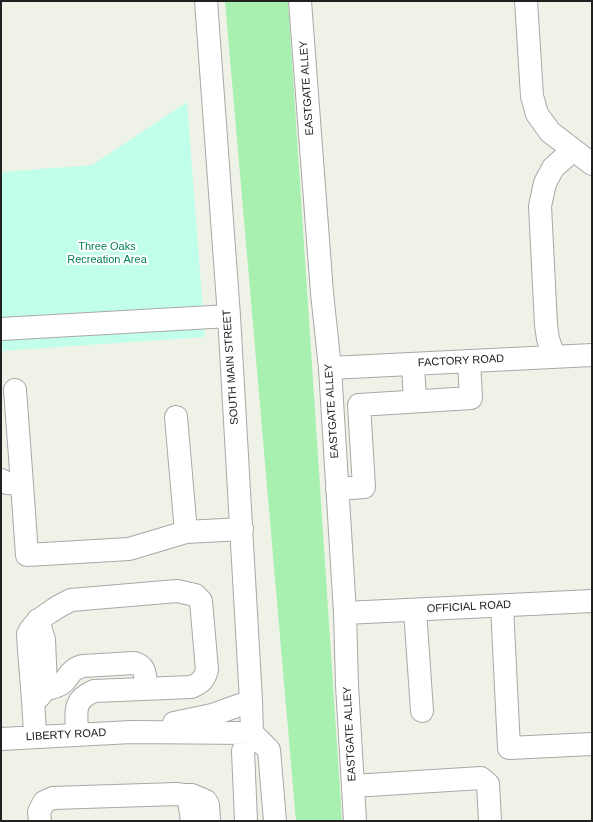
<!DOCTYPE html>
<style>
body{margin:0}
#map{position:relative;width:593px;height:822px;overflow:hidden;background:#eff2e7;font-family:Arial,sans-serif}
canvas{display:block}
.frame{position:absolute;inset:0;border:2px solid #212121;pointer-events:none}
</style>
<div id="map">
<canvas width="593" height="822"></canvas>
<div class="frame"></div>
</div>
<script>
const context = document.querySelector('canvas').getContext('2d');
context.lineJoin = 'round';
function paint(path, color) { context.fillStyle = color; context.fill(path, 'evenodd'); }
function stroke(path, color, width, dash) { context.strokeStyle = color; context.lineWidth = width; context.lineCap = dash ? 'butt' : 'round'; context.setLineDash(dash || []); context.stroke(path); }
function drawText(font, color, halo, rows, align = 'center') {
  context.font = font + ' Arial,sans-serif'; context.lineWidth = 4; context.setLineDash([]); context.textBaseline = 'middle'; context.strokeStyle = halo; context.fillStyle = color; for (const [text, x, y, turn = 0] of rows) {
    context.save(); context.translate(x, y); context.rotate((+turn || 0) * Math.PI / 180); context.textAlign = isNaN(turn) ? turn : align; if (halo) context.strokeText(text, 0, 0); context.fillText(text, 0, 0); context.restore();
  }
}
paint(new Path2D(`
 M225,1H288L342,821H296Z`), '#a8f0af');
paint(new Path2D(`
 M187,102L205,337L1,351V172L92,165Z`), '#c1ffea');
const minor = new Path2D(`
 M206,1L229,316L251,701L252,733L243,751L246,821
 M300,1L322,293L330,368L345,613L347,685L355,821
 M526,1L532,96L537,114L550,132L592,164
 M1,329L229,316
 M554,357L548,339L546,325L540,206L545,183L553,168L573,150
 M413,364L415,401
 M330,368L592,355
 M15,390L22,484
 M176,417L186,532
 M1,480L7,483L22,484L27,555L129,549L186,532L242,529
 M337,489L364,487L359,405L471,398L469,361
 M502,606L509,748L592,744
 M415,610L422,711
 M345,613L592,601
 M45,690C50,688 56,687 61,684C69,680 67,670 83,666L134,663C147,666 145,677 146,689
 M37,699L45,690L46,686L44,640L38,620
 M174,723L212,715L251,701
 M252,733L269,750L275,821
 M35,737C34,703 30,668 28,634C33,621 58,606 71,600L177,591L195,595L201,601L207,670C204,680 201,683 191,687L94,691C71,701 77,713 77,735
 M1,739L131,732L252,733
 M353,786L481,778L488,784L490,821
 M184,795H192L206,801L208,805L209,821
 M40,821L39,812L44,802L53,798L176,794L184,795L189,800L192,821`);
stroke(minor, '#a8a8a8', 24);
stroke(minor, '#fff', 22);
drawText('11px', '#212121', '#fff', [
 ["EASTGATE ALLEY",307,88,-94],
 ["FACTORY ROAD",461,361,-3],
 ["SOUTH MAIN STREET",231,367,-94],
 ["EASTGATE ALLEY",332,411,-94],
 ["OFFICIAL ROAD",469,607,-3],
 ["EASTGATE ALLEY",350,734,-93],
 ["LIBERTY ROAD",66,735,-3]
]);
drawText('11px', '#028257', '#fff', [
 ["Three Oaks",107,247],
 ["Recreation Area",107,260]
]);
</script>
